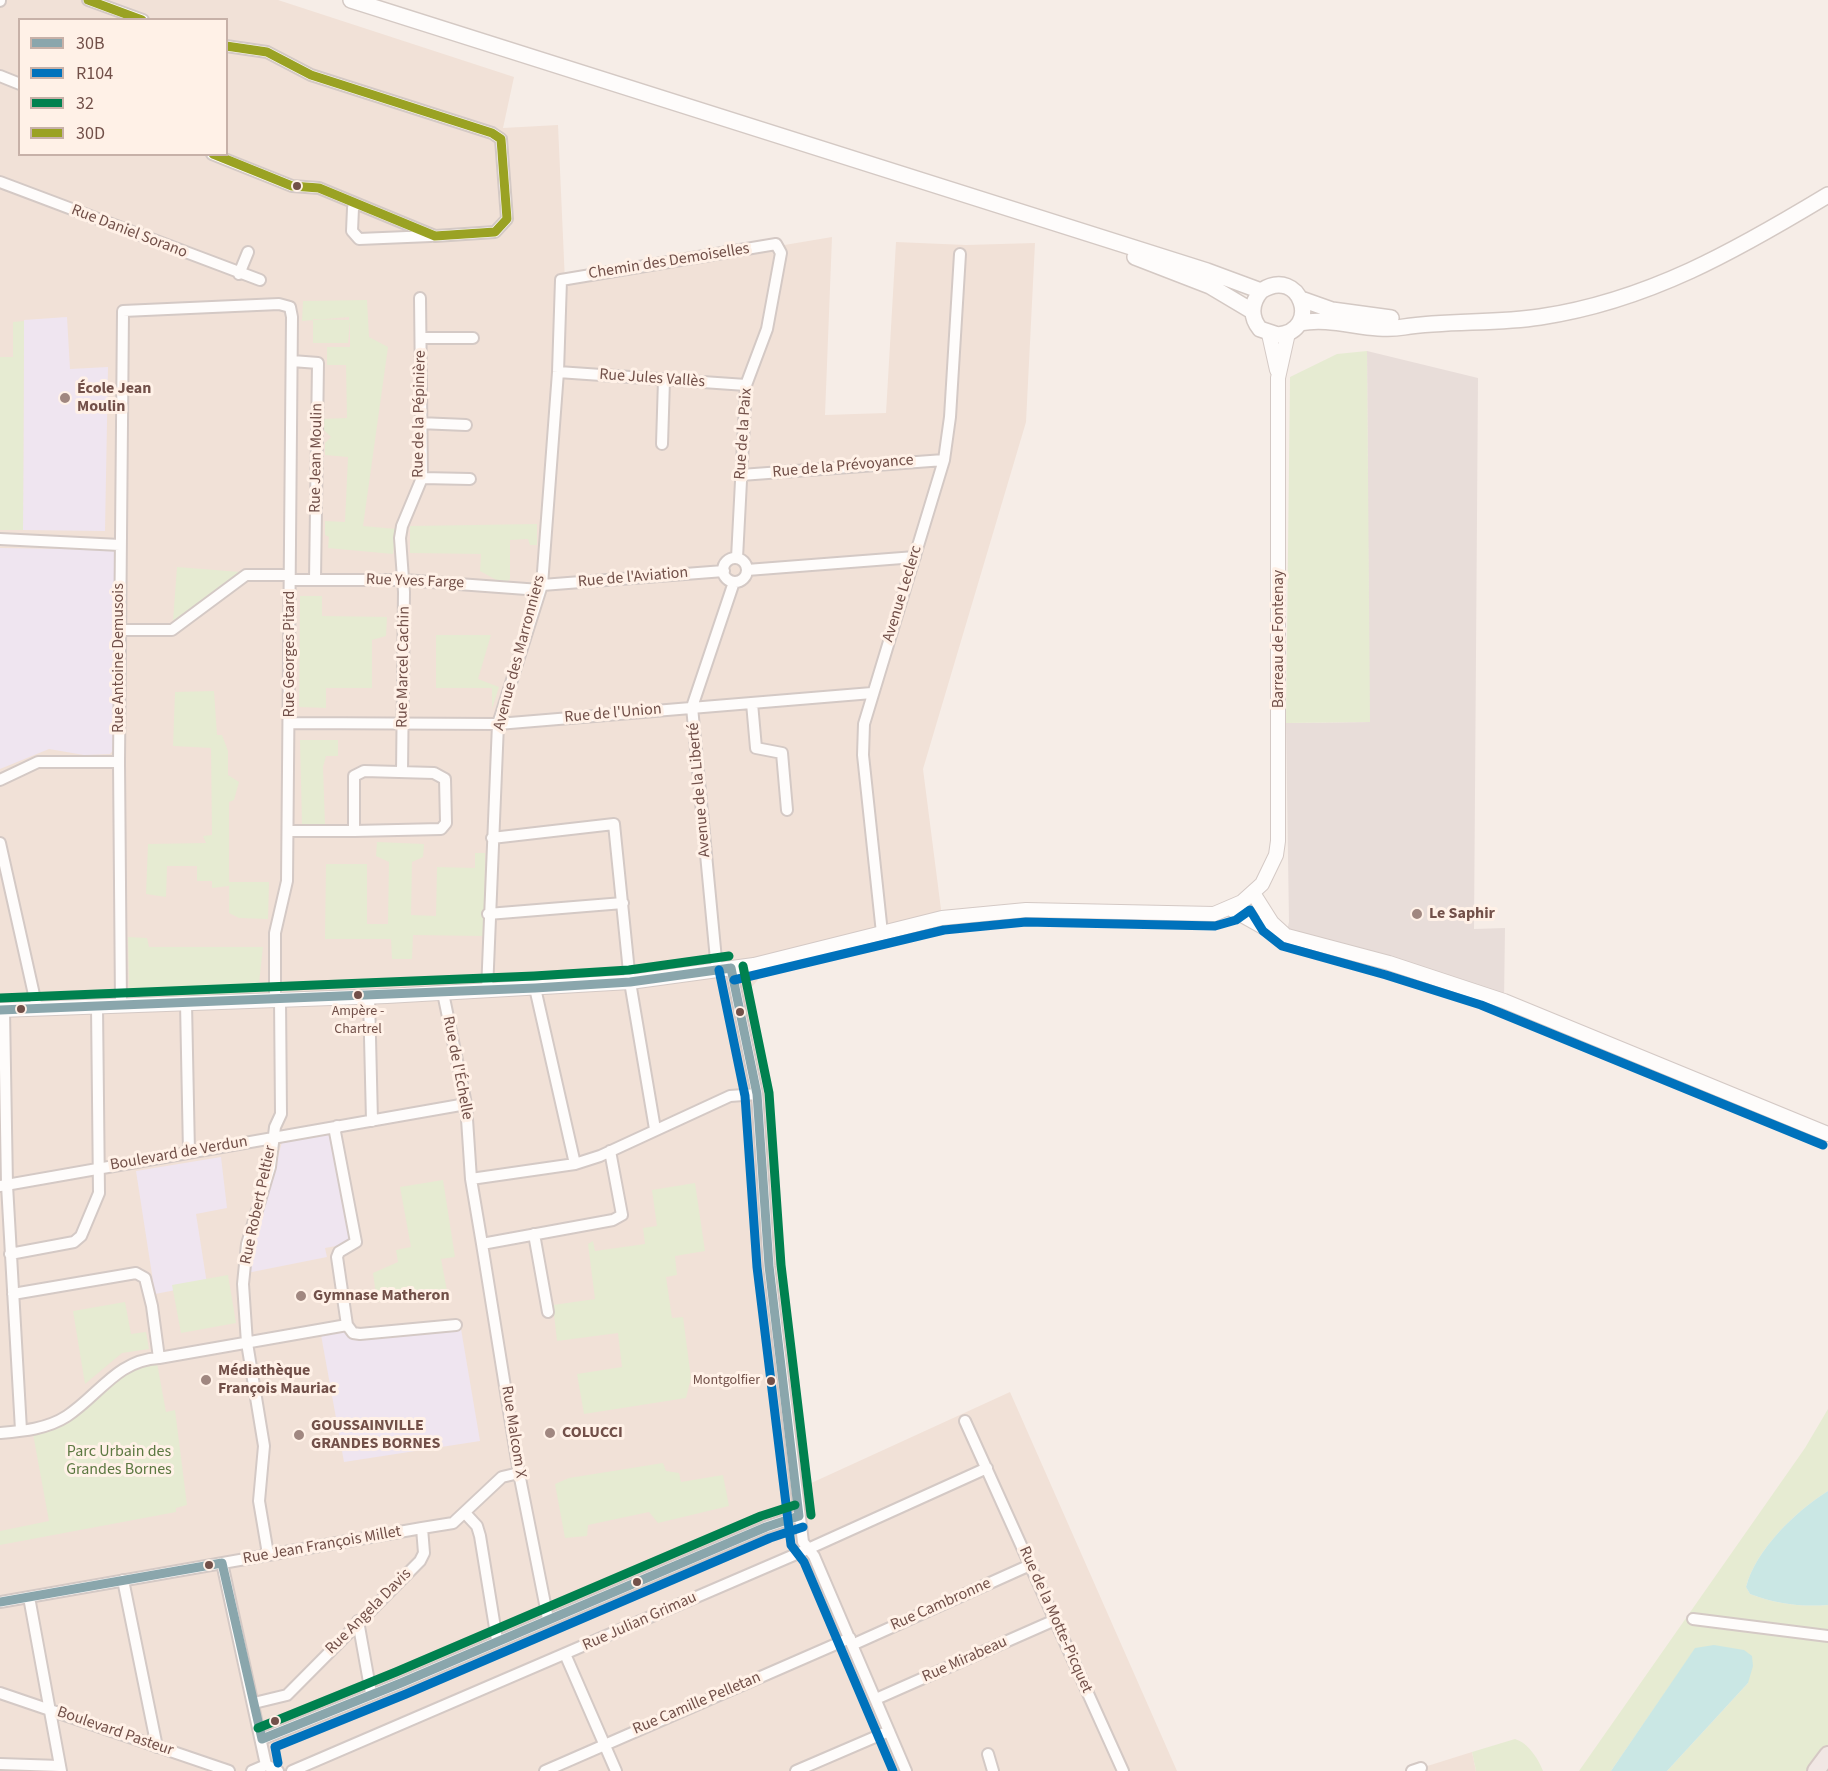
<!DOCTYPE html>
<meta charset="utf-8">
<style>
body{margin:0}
#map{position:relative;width:1828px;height:1771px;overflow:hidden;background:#f6ede7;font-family:"Source Sans 3",sans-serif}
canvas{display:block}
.legend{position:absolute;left:18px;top:18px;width:210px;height:138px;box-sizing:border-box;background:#fff1e7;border:2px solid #c7b1a8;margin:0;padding:8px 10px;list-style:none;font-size:18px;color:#725049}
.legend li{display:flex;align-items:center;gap:12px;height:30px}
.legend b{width:30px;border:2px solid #c7b1a8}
</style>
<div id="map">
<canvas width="1828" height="1771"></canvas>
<ul class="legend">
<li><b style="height:8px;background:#8aa6ac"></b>30B</li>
<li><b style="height:8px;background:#0072bc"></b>R104</li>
<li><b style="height:8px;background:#00814f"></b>32</li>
<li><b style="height:8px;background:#9aa223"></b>30D</li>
</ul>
</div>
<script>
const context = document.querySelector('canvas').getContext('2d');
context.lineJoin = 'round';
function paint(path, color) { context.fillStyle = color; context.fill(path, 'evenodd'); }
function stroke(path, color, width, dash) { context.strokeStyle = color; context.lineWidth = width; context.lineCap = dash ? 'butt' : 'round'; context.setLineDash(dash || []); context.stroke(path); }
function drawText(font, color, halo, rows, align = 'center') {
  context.font = font + ' "Source Sans 3",sans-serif'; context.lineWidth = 6; context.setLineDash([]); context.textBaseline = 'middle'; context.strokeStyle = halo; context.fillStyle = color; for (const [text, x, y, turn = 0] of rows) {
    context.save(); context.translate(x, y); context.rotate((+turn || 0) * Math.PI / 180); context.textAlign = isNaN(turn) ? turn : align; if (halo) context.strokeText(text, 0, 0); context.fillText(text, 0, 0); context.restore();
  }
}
paint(new Path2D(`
 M0,0H278L514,77L503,128L558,125L565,282L832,237L825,415L886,413L896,242L966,245L1035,243L1026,422L923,769L943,925L764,973L749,990L744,1026L796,1490L1010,1392L1177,1771H0ZM20,20H226V154H20Z
 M1472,1752L1476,1771H1412L1421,1768Z`), '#f1e1d7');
paint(new Path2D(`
 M1367,351L1478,378L1474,929L1505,928L1504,1001L1286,935L1289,922L1286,723L1369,722Z`), '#e8ddd9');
paint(new Path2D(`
 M67,317L70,369L108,367L105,531L23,530L24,320Z
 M0,548L117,550L116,747L110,754L84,755L49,749L0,769Z
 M331,1133L352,1243L325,1248L327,1257L247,1273L282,1142Z
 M221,1157L227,1208L196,1214L207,1284L155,1294L136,1171Z
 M461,1329L480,1441L344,1462L321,1335L345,1330L347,1336L354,1339Z`), '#efe5f0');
paint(new Path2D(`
 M367,300L369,337L388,347L363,526L396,529L393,554L328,548L329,537L325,535V521L345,522L348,457L325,455V443L331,437L322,428L321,419L347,418L346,365H327V347H350V321L348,343H313V319L349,320V317L302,321L303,301Z
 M24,321L23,530H0V357H13V322Z
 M1367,351L1370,722L1286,723L1290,377L1337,354Z
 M537,524V545H530L528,539L510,540V579L507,582H500L480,571L481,554L410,553V526Z
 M177,567L240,572L173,621Z
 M300,596H322V616L387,617L386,636L372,640V688H326V708L299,707Z
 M436,635H491L478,679L499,687L492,709V688H436Z
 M214,691L217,735H222L228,751V775L239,782L234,800L229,802V882H269L268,919L239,918L229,913V886L212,888V881H197V866H167L166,897L146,894L148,844L206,843L203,836L212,835L211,748L173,746L175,692Z
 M300,740H338V756H326L323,767L325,825H302Z
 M377,842L424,844L423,857L412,862L411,915L436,916L437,867L475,868V853H485L484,936L413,935L412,959H392L391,939H325L326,864H367V924H388L389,862L376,856Z
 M128,937L147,938L149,947H263L259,983C256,986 252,990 248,991C226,998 150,998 129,990Z
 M443,1180L455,1257L441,1259L447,1291L377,1302L373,1273L398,1262L396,1250L411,1247L400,1187Z
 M695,1183L705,1251L675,1256L677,1275L666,1277L672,1318L683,1317L691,1378L686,1398L584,1414L577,1374L622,1367L618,1333L557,1341L553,1305L595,1299L588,1244L593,1241L595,1251L645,1244L643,1228L657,1226L652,1190Z
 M228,1275L236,1323L181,1333L172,1285Z
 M125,1302L131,1334L146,1332L149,1349L122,1353L85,1384L73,1311Z
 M157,1363L166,1412L175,1410L187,1505L176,1508V1512L0,1545V1531L49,1521L33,1434L61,1426L74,1419L106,1387L126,1372Z
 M1828,1409V1491C1796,1511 1756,1549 1746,1587L1750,1594C1776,1604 1801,1607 1828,1605V1771H1667L1748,1683L1695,1649L1611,1771H1579L1805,1448Z
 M663,1463L666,1471L679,1473L681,1482L723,1475L729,1506L658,1523L649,1512L588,1525L587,1536L565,1538L555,1484L569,1478Z
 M1515,1739C1528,1743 1538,1758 1543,1771H1476L1472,1752Z`), '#e6ebd2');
paint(new Path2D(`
 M1828,1491V1605C1801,1607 1776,1604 1750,1594L1746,1587C1756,1549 1796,1511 1828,1491Z
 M1714,1645L1744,1650L1752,1656L1753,1666L1748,1683L1667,1771H1611L1695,1648Z`), '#cae7e4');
const minor = new Path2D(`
 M88,0L143,20
 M0,1V0
 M0,76L20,84
 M212,154L292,186L319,188L435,236L495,232L507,219L501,139L492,133L311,75L267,52L226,46
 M0,182L260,280
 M357,204L353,208L352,231L359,239L431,236
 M239,274L248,252
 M421,338H473
 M292,361L318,363L315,580
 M558,372L746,385
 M419,423L466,425
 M662,444L664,380
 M741,475L944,460
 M422,478L470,479
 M0,539L120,545
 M723 570a12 12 0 1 1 24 0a12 12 0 1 1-24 0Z
 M747,570L915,557
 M290,580H404L540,590
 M542,585L724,571
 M120,630H172L246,575H289
 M752,703L756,748L782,753L787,810
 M290,723L498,724L872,693
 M364,771L434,773L445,779L446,823L441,829L354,831V776Z
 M402,772L404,592L400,538L402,526L422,478L420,298
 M0,780L38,762H119
 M288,831H354
 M492,838L614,824L630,982L655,1129
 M0,843L37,1008
 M488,914L623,903
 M882,933L863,755L864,724L944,460L950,417L960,254
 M731,968L757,1094L769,1266L803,1542L814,1556L906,1771
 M717,970L692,707L734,582
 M535,988L575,1164
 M487,991L498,724L542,585L558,372L561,280L776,244L781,253L767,329L746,385L737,558
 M443,993L466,1104L471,1179L482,1244L613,1220L622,1215L610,1151
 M369,996L372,1121
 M186,1003L189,1153
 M121,1005L119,762L123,311L279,304L290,307L292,317L287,881L275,933V1000
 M4,1010L7,1185L21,1430
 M337,1126L335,1132L356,1242L339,1252L337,1257L347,1325L353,1333L360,1334L456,1325
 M471,1179L575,1164L600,1156L730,1096L757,1094
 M0,1186L466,1104
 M534,1234L548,1312
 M482,1244L519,1473L548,1619
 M10,1254L74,1242L81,1236L99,1193L97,1006
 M13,1294L136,1273L145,1278L152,1306L159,1358L347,1325
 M965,1421L1123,1771
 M0,1433C23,1431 47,1429 67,1416C99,1395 117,1360 159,1358
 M465,1513L477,1526L480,1536L497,1640
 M268,1554L259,1501L264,1446L247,1343L243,1284L247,1244L270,1167L275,1127L281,1114L280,999
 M222,1563L266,1765
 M123,1580L157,1747
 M29,1597L61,1771
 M0,1602L422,1528
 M1693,1619L1828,1636
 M358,1621L371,1693
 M852,1645L1030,1565
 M565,1654L616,1771
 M0,1693L229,1771
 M876,1699L1055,1620
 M254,1703L287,1695L420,1561L424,1553L422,1528L453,1523L502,1477L519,1473
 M262,1739L401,1683L766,1527L799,1516
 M988,1754L993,1771
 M0,1764L60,1766
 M252,1771L266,1765L278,1771
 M292,1771L808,1549L987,1468
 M545,1771L850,1638
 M796,1771L889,1731
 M1412,1771L1421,1768`);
const tertiary = new Path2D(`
 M1269,334L1277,370
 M1253,893L1272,923L1284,934
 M1231,909L1272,932L1389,963L1504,1001L1828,1134
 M0,1010L387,996L630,982L754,965L942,918L1026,910L1214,914L1242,902L1262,884L1276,855L1278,841V378L1288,333`);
const secondary = new Path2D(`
 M351,0L1207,271L1261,291C1301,265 1322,331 1278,335L1260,329C1250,317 1251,303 1261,291
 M1135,257L1210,286L1252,311
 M1301,299L1332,310L1391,318
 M1300,323C1334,316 1369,333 1404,327C1449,320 1495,324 1540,317C1648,301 1737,250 1828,195`);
const trunk = new Path2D(`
 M1816,1771L1828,1755`);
stroke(minor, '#d4c9c5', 14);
stroke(tertiary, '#d4c9c5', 16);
stroke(secondary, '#d4c9c4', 18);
stroke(trunk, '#d5c8c4', 20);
stroke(minor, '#fefcfb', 10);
stroke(tertiary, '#fefcfb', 14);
stroke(secondary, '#fefcfb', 15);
stroke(trunk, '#f1e7e4', 16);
stroke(new Path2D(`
 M731,968L757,1094L769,1266L799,1516
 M0,1010L535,988L630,982L731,968
 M222,1563L262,1739
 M0,1602L222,1563
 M262,1739L401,1683L766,1527L799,1516`), '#8aa6ac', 9);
stroke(new Path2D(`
 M719,970L745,1096L757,1267L791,1545L804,1562L893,1771
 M734,980L944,930L1026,922L1215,926L1236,920L1250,910L1263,931L1282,946L1386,975L1481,1005L1823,1145
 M278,1763L275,1747L406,1694L770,1538L803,1527`), '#0072bc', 9);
stroke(new Path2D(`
 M743,966L769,1093L781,1265L811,1515
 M0,998L534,976L629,970L729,956
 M258,1728L396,1672L761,1516L795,1505`), '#00814f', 9);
stroke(new Path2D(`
 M88,0L142,20
 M213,154L292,186L319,188L435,236L495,232L507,219L501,139L492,133L311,75L267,52L226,46`), '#9aa223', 9);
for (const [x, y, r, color] of [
 [297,186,5,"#725049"],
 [65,398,6,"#a08780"],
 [1417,914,6,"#a08780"],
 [358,995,5,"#725049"],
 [21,1009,5,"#725049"],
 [740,1012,5,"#725049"],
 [301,1296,6,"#a08780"],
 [206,1380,6,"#a08780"],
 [771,1381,5,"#725049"],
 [550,1433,6,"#a08780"],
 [299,1435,6,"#a08780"],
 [209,1565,5,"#725049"],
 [637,1582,5,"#725049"],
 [275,1721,5,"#725049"]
]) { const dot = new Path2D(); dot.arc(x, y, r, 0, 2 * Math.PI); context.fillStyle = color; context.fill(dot); stroke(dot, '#fff1e7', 2); }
drawText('14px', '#725049', '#fff1e7', [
 ["Ampère -",358,1012],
 ["Chartrel",358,1030],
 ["Montgolfier",760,1381,"right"]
]);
drawText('16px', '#725049', '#fff1e7', [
 ["Rue Daniel Sorano",129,232,21],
 ["Chemin des Demoiselles",669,262,-9],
 ["Rue Jules Vallès",652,379,4],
 ["Rue de la Pépinière",420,414,-89],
 ["Rue de la Paix",744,434,-86],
 ["Rue Jean Moulin",317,458,-89],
 ["Rue de la Prévoyance",843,467,-5],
 ["Rue de l'Aviation",633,578,-5],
 ["Rue Yves Farge",415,582,2],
 ["Avenue Leclerc",903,594,-73],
 ["Barreau de Fontenay",1279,639,-90],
 ["Avenue des Marronniers",520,653,-75],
 ["Rue Georges Pitard",290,654,-90],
 ["Rue Antoine Demusois",119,658,-90],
 ["Rue Marcel Cachin",404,667,-89],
 ["Rue de l'Union",613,714,-5],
 ["Avenue de la Liberté",700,790,-95],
 ["Rue de l'Échelle",457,1068,79],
 ["Boulevard de Verdun",179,1154,-10],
 ["Rue Robert Peltier",259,1205,-78],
 ["Rue Malcom X",513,1432,81],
 ["Rue Jean François Millet",322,1546,-10],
 ["Rue Cambronne",941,1605,-24],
 ["Rue Angela Davis",369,1612,-45],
 ["Rue de la Motte-Picquet",1055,1620,66],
 ["Rue Julian Grimau",640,1622,-24],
 ["Rue Mirabeau",965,1660,-24],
 ["Rue Camille Pelletan",697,1704,-23],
 ["Boulevard Pasteur",115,1732,19]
]);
drawText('bold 16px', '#725049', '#fff1e7', [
 ["École Jean",77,389],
 ["Moulin",77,407],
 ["Le Saphir",1429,914],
 ["Gymnase Matheron",313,1296],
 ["Médiathèque",218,1371],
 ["François Mauriac",218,1389],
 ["GOUSSAINVILLE",311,1426],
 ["GRANDES BORNES",311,1444],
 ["COLUCCI",562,1433]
], 'left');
drawText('16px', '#5c7841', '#fff1e7', [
 ["Parc Urbain des",119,1452],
 ["Grandes Bornes",119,1470]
]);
</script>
